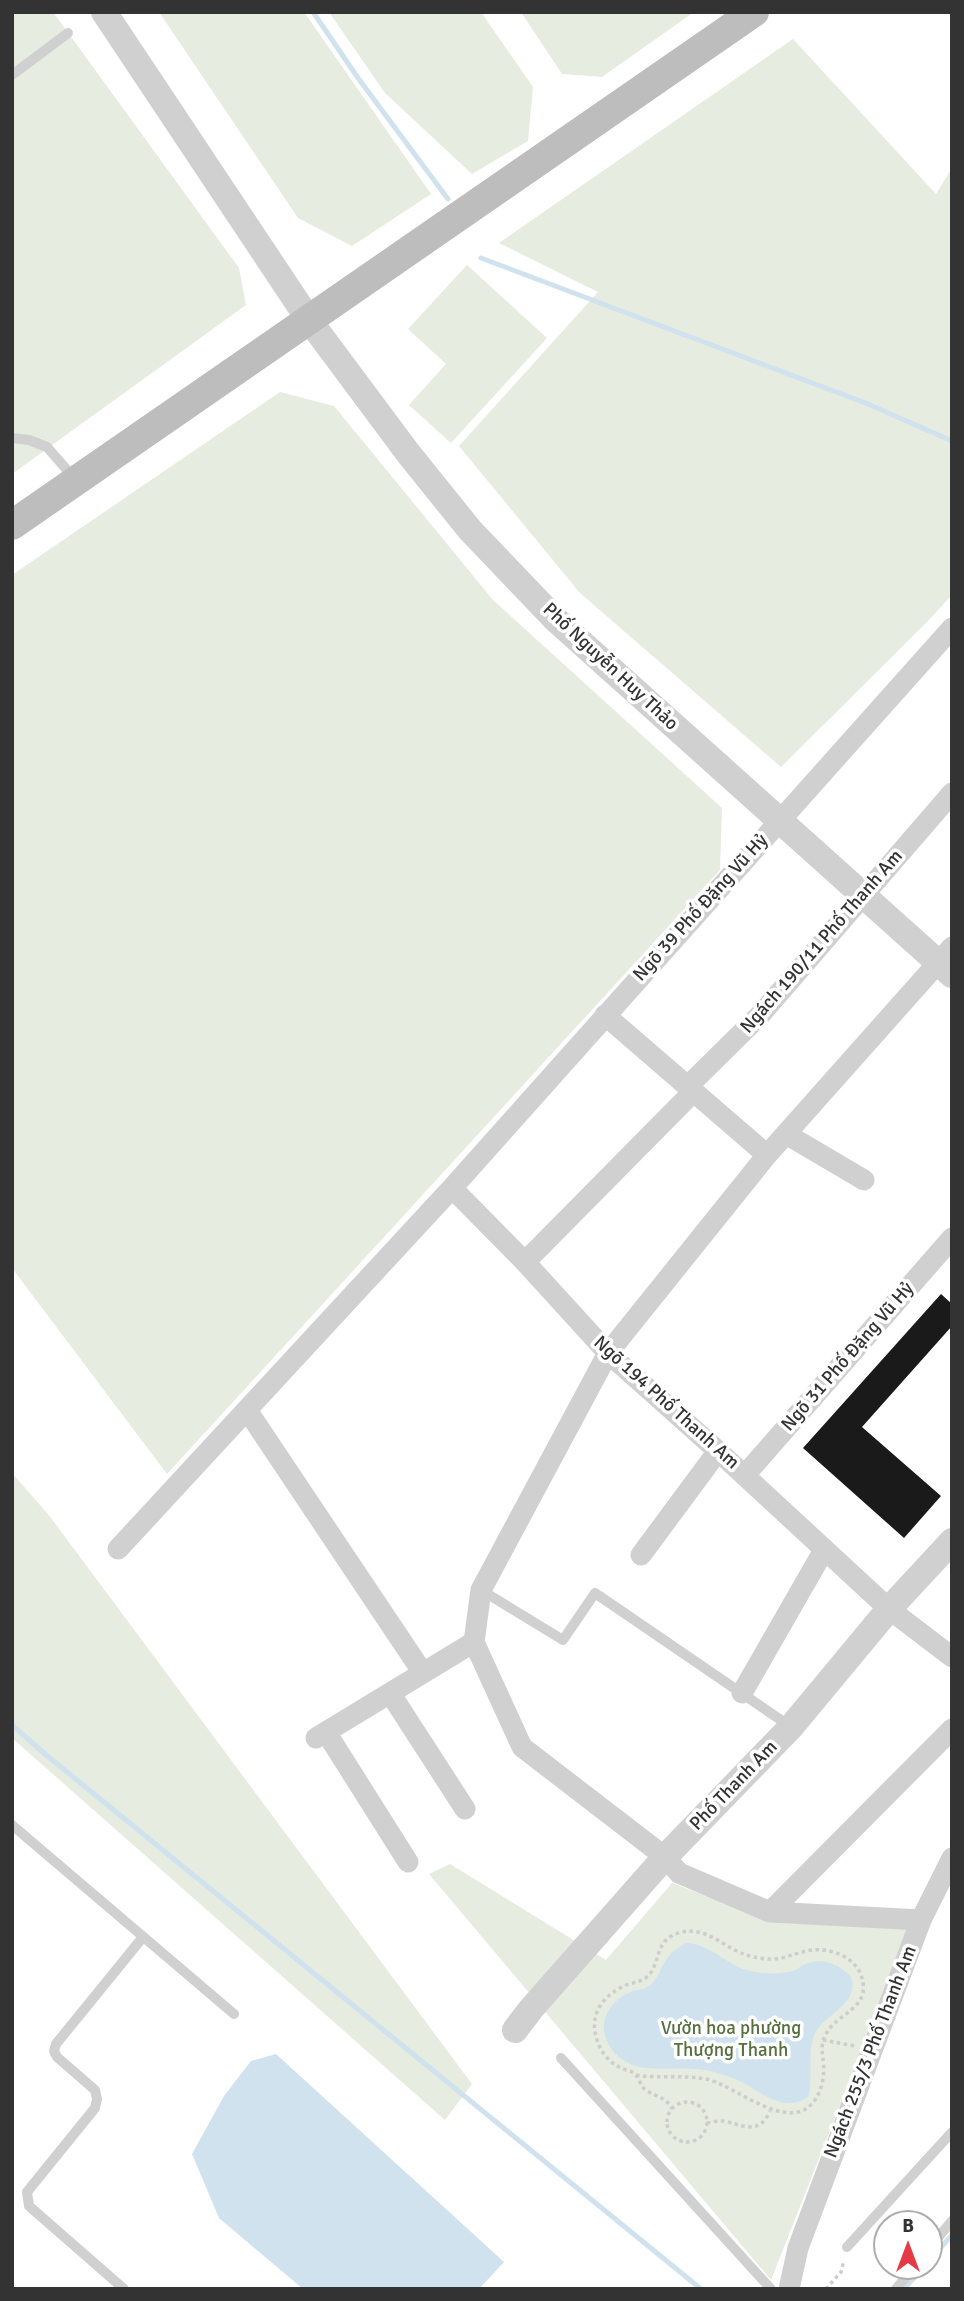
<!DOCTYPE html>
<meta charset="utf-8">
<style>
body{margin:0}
#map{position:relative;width:964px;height:2301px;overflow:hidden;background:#fff;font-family:Signika,sans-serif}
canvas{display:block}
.frame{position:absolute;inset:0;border:14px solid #333;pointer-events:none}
.north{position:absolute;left:873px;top:2210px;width:70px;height:70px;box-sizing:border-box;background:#fff;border:2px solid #adadad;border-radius:50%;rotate:0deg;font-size:19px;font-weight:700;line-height:28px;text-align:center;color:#333}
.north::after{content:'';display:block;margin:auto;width:24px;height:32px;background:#e63946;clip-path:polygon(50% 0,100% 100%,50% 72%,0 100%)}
</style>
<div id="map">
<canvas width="964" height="2301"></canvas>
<div class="frame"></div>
<div class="north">B</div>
</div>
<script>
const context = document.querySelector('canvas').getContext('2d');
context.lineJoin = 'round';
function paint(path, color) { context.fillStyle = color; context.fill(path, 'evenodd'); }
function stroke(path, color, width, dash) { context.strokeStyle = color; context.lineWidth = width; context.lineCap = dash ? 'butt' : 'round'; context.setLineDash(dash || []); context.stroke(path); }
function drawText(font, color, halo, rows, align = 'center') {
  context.font = font + ' Signika,sans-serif'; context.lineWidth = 7; context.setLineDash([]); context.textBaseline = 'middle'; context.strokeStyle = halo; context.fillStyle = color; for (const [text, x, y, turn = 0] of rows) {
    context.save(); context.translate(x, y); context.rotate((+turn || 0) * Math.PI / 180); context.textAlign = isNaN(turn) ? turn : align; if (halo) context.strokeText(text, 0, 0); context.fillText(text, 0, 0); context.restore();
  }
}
paint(new Path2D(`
 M12,12H53L239,268L246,305L12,474Z
 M159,12H304L431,194L352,246L298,218Z
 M329,12H481L533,87L528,141L472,174L385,93Z
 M521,12H694L602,77L562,74Z
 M793,39L936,194L952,168V595L926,623L781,767L580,593L459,446L598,292L499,243Z
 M467,265L547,338L451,443L409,405L446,364L408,329Z
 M280,392L334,406L493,600L722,808L720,870L167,1474L12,1268V575Z
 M12,1473L48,1514L472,2084L445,2120L12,1738Z
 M450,1864L606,1960L672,1883L778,1923L910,1928L771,2280L429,1874Z`), '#e6ecdf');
paint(new Path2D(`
 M686,1943C716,1945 725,1967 755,1972C767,1974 781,1974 793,1971C798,1969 802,1965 808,1963C825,1958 839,1965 851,1977C860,2002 828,2013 817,2030C806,2046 813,2075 809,2096C785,2114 764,2094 742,2082C734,2078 726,2076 717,2073C691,2064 653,2073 633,2065C618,2059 606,2047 604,2030C602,2012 617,1997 633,1991C638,1990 645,1989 649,1986C658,1980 660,1968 666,1960C671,1952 678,1948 686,1943Z
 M276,2054L504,2262L479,2289H303L219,2218L192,2154L224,2096L251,2061Z`), '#cfe2ee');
stroke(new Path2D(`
 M313,12L358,78L448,199
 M481,258L868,404L952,441
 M12,1725L45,1754L701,2289
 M929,2261L952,2235
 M904,2289L924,2266`), '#cfe2ee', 5);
paint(new Path2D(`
 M941,1294L952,1304V1326L862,1427L941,1496L904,1538L803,1448Z`), '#1a1a1a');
stroke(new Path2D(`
 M823,2040L855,2046
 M636,2075C661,2079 686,2074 710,2080C738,2088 791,2135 815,2100C823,2088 825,2073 823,2059C822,2051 821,2042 826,2034C837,2012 873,2009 861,1975C854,1957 831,1948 813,1950C799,1951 786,1959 772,1959C761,1959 750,1957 741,1953C722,1945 705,1927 682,1932C653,1939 662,1961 648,1976C643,1981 636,1982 629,1984C607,1992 589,2011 596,2036C599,2050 608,2062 621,2068C625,2070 632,2071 635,2074C640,2079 640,2087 647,2091C657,2097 666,2097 672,2109
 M667 2122a20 20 0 1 1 40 0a20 20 0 1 1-40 0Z
 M707,2123C712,2122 718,2121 724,2121C743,2125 759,2136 770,2111
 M826,2289L841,2272L844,2260`), '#cdcdcd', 3.5, [3.5, 3.5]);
stroke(new Path2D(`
 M12,75L68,33
 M12,438L29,440L47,447L74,478
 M481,1590L563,1640L595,1593L791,1727
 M12,1825L234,2014
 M561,2058L771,2289
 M847,2247L952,2132
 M929,2248L952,2221
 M124,2289L29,2206L27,2192L95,2108L97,2099L95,2090L57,2057L54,2051L56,2044L143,1937
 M896,2289L915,2266`), '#d0d0d0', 10);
stroke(new Path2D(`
 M605,1015L767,1155
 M688,1086L761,1014L952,793
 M786,1134L864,1180
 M452,1188L525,1262L608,1353L718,1451L889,1609L952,1657
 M525,1262L693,1092
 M247,1410L423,1673
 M745,1475L952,1238
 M118,1549L452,1188L952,628
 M641,1555L718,1451
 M474,1642L481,1590L608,1353L767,1155L952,947
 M474,1642L522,1747L665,1857L679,1873L770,1912L921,1920
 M390,1693L465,1809
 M742,1693L824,1550
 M326,1732L408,1862
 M316,1738L474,1642
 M770,1912L952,1729
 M789,2289L798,2248L921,1920L952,1858`), '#d0d0d0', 21);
stroke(new Path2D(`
 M104,12L309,320L408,453L470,530L555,619L952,975
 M515,2030L531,2009L665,1857L791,1727L889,1609L952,1541`), '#d0d0d0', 26);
stroke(new Path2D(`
 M12,525L754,12`), '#bdbdbd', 30);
drawText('19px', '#333', '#fff', [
 ["Phố Nguyễn Huy Thảo",610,667,43],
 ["Ngõ 39 Phố Đặng Vũ Hỷ",701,908,-48],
 ["Ngách 190/11 Phố Thanh Am",822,942,-49],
 ["Ngõ 31 Phố Đặng Vũ Hỷ",848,1357,-49],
 ["Ngõ 194 Phố Thanh Am",666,1403,42],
 ["Phố Thanh Am",734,1786,-46],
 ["Ngách 255/3 Phố Thanh Am",871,2052,-69]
]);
drawText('19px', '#56703f', '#fff', [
 ["Vườn hoa phường",731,2029],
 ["Thượng Thanh",731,2051]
]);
</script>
